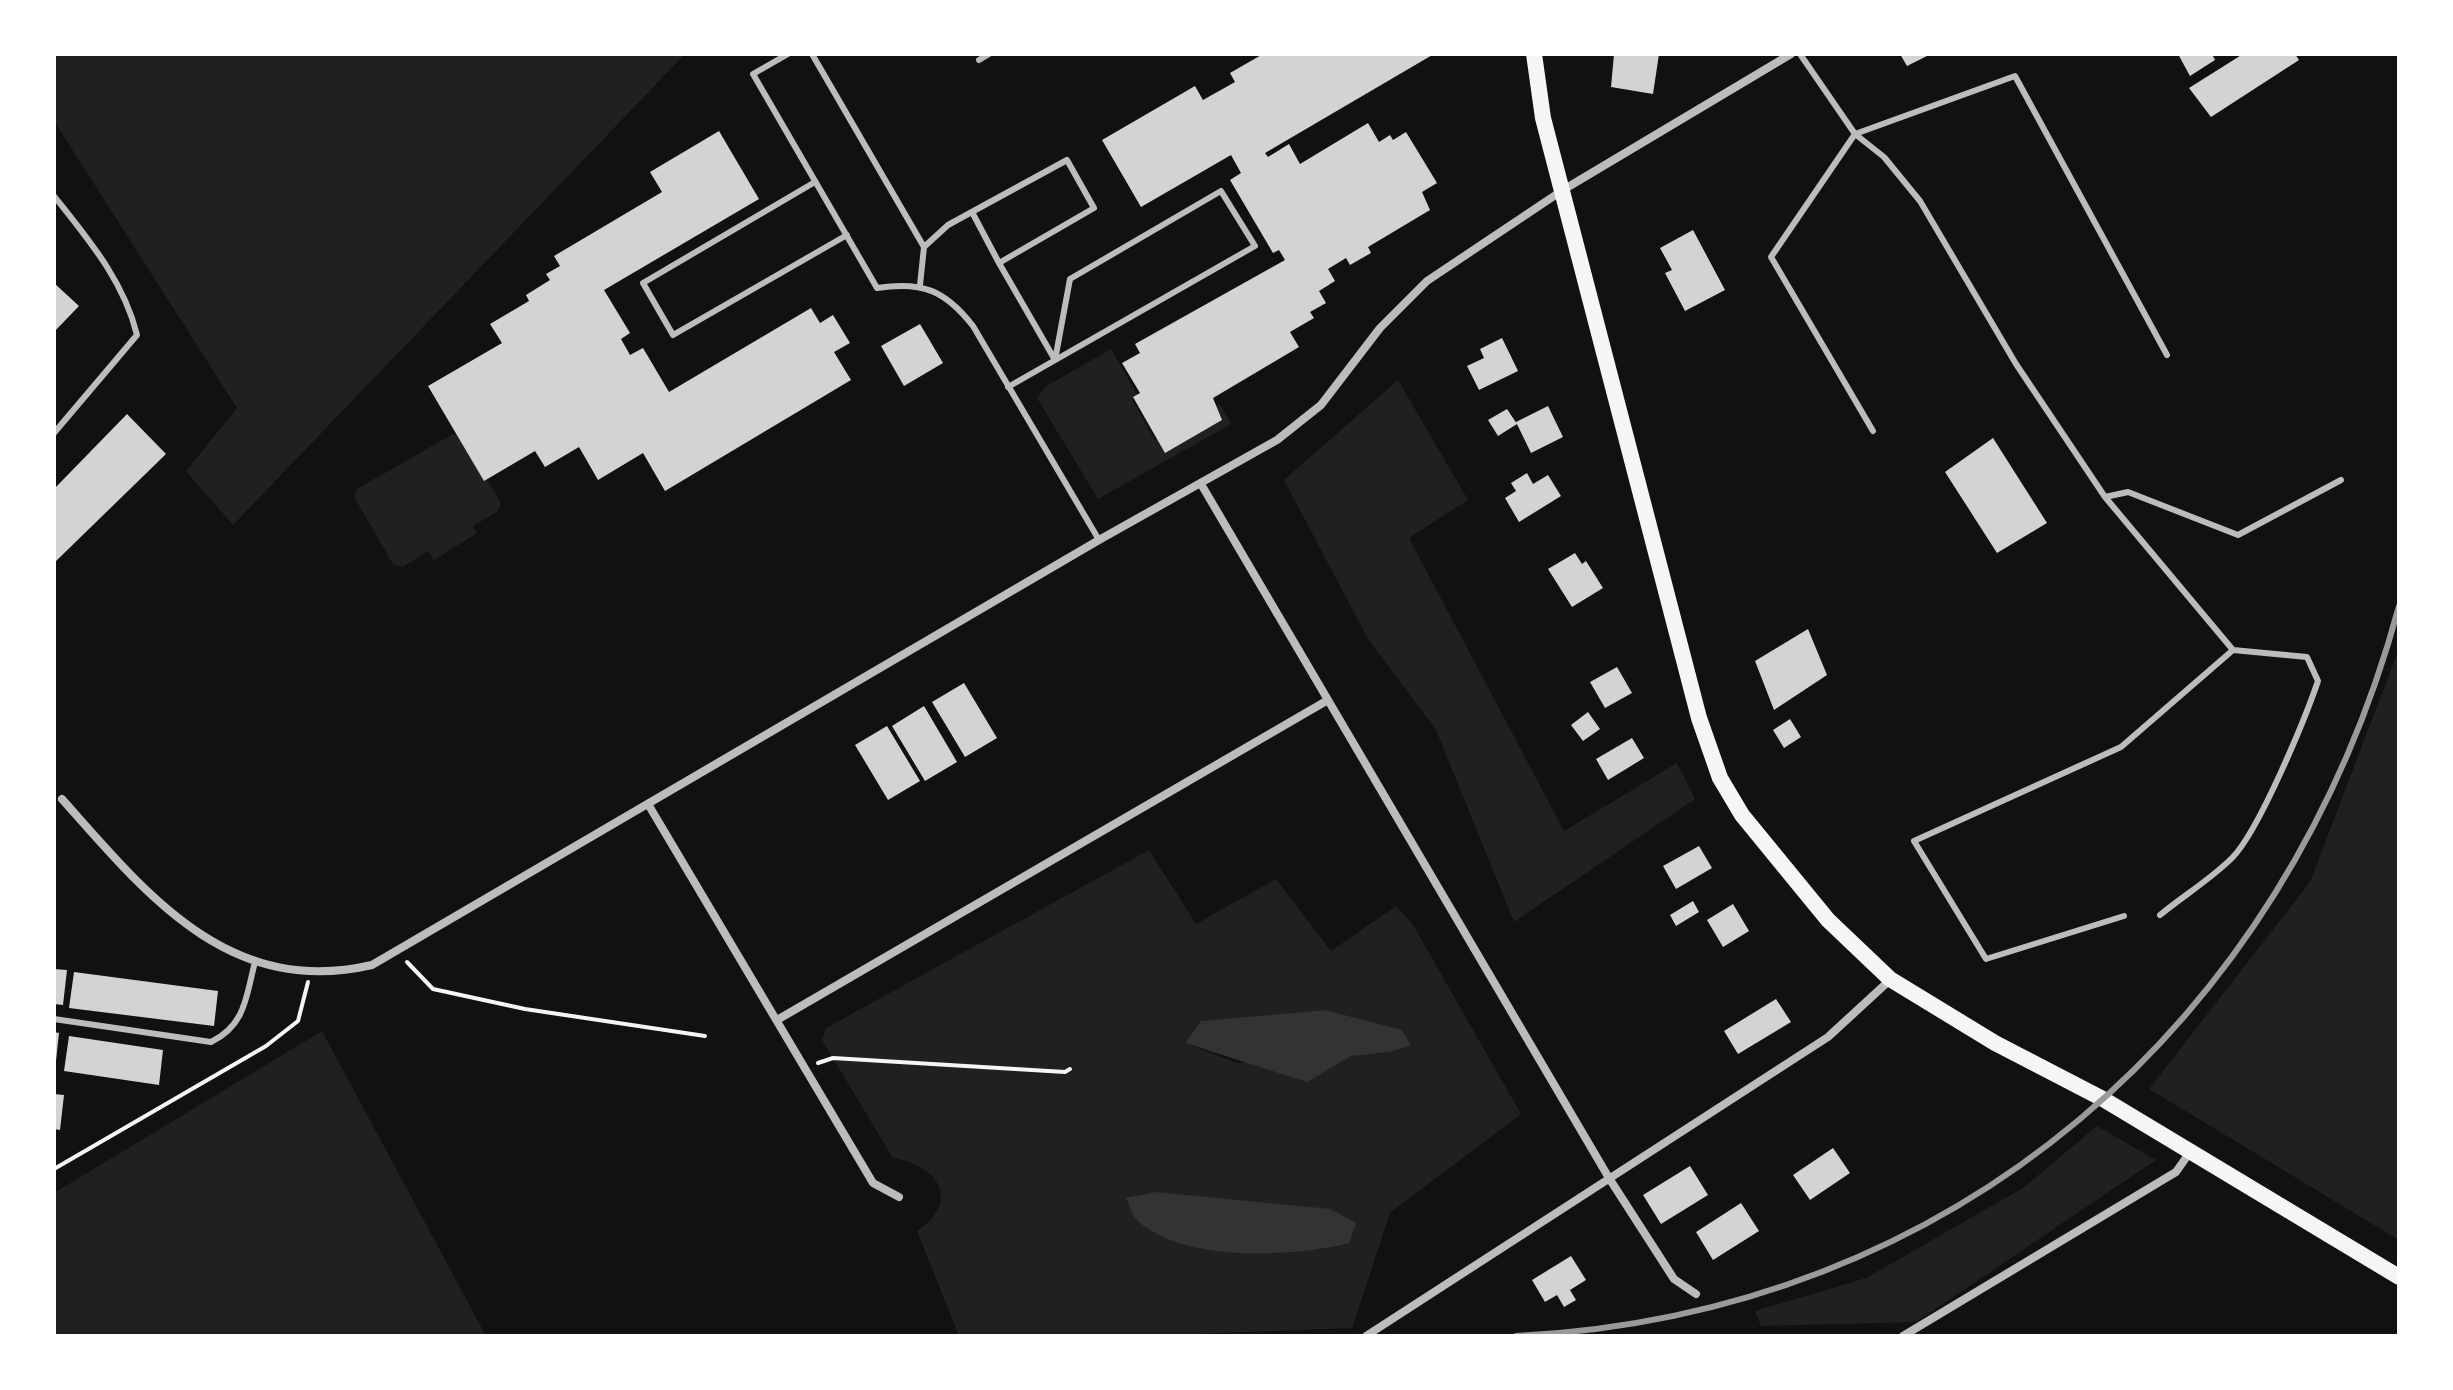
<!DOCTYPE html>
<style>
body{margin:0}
#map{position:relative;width:2453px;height:1390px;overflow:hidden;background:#111;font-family:Lato,sans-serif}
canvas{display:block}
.frame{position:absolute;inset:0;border:56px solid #fff;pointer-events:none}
</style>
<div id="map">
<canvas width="2453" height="1390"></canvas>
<div class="frame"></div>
</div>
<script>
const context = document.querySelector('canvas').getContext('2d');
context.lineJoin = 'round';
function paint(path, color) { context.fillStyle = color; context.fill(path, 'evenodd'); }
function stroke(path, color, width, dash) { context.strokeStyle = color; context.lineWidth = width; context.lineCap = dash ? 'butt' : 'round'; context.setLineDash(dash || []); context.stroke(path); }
paint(new Path2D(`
 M54,54H685L233,525L186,471L237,408L54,121Z
 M1111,349L1138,396L1132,400L1155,440L1220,404L1231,424L1098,499L1037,398L1045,387Z
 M1398,380L1468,500L1409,538L1564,831L1677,763L1695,799L1514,922L1436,730L1368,639L1284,480Z
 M453,434L460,435L501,503L498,511L473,526L477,533L434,560L428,551L403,567L393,564L354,497L357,489Z
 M2399,649V1240L2149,1089L2310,882Z
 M1149,850L1196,924L1276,879L1331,951L1396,906L1412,923L1521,1114L1390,1213L1352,1328L1143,1336H959L917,1231C962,1201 938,1165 893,1158L822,1040L826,1028ZM1325,1010L1390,1052L1237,1063L1185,1043L1202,1021Z
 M322,1031L486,1336H54V1193Z
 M2097,1126L2156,1160L1916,1322L1761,1326L1755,1311L1866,1278L2023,1188Z`), '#202020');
paint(new Path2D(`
 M1325,1010L1402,1030L1411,1045L1390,1052L1351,1056L1307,1082L1185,1043L1201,1021Z
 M1156,1192L1330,1209L1356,1223L1349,1243C1295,1257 1181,1263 1137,1220C1132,1215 1129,1204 1126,1198Z`), '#333');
paint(new Path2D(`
 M1263,54H1434L1265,153L1268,157L1289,144L1300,164L1368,123L1379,142L1390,135L1393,140L1406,132L1437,183L1422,192L1430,210L1368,247L1371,253L1350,265L1346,258L1328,269L1335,281L1319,291L1326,303L1310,312L1314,318L1290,332L1299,347L1213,398L1222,420L1165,453L1133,397L1140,393L1122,363L1140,353L1135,344L1285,260L1279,250L1273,253L1230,180L1241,173L1231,155L1141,207L1102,140L1195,86L1203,100L1235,82L1230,73Z
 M1614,54H1659L1653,94L1611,87Z
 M1900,54H1931L1907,66Z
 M2178,54H2212L2215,60L2190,76Z
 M2243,54H2295L2299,60L2211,117L2189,88Z
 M719,131L759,199L604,290L630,333L621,339L630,355L643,348L669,392L811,308L820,323L833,315L850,343L834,352L851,380L665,491L643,453L598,480L579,447L545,467L535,451L484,481L428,386L502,343L490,324L529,301L526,295L550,280L546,274L560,266L554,256L662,192L650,172Z
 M1693,230L1725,290L1685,311L1665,273L1672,270L1660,248Z
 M54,283L79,306L54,332Z
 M920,324L943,363L904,386L881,346Z
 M1502,338L1518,371L1479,390L1467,366L1484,358L1480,349Z
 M1548,406L1563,437L1531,453L1516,422Z
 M1507,409L1517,424L1498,436L1488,420Z
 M127,414L166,454L54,563V489Z
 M1993,438L2047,523L1997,553L1945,472Z
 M1527,473L1533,484L1548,475L1561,496L1519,522L1505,498L1516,491L1511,483Z
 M1575,553L1582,564L1586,561L1603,588L1572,607L1548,569Z
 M1808,629L1827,675L1774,710L1755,661Z
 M1617,667L1632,693L1605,708L1590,682Z
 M964,683L997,738L965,757L932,702Z
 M924,706L957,762L925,781L892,726Z
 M1588,712L1600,729L1583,741L1571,725Z
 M1790,719L1801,737L1784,748L1773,730Z
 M887,726L920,781L888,800L855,745Z
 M1632,738L1644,758L1608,780L1596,759Z
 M1699,846L1712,868L1676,889L1663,866Z
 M1693,901L1699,912L1676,926L1670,915Z
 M1733,904L1749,931L1723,947L1707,920Z
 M54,969L67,970L63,1005L54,1004Z
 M74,972L218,991L214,1026L69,1008Z
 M1776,999L1791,1022L1738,1054L1724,1031Z
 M54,1032L59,1033L56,1061H54Z
 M69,1036L163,1050L159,1085L64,1071Z
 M54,1094L64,1095L60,1130L54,1129Z
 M1833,1148L1850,1173L1810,1200L1793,1175Z
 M1690,1166L1708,1195L1661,1224L1643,1195Z
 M1741,1203L1759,1231L1713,1260L1696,1232Z
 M1571,1256L1586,1280L1570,1290L1576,1300L1564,1307L1557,1295L1545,1302L1532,1280Z`), '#d3d3d3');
stroke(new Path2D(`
 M407,962L433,989L525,1009L705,1036
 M818,1063L833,1058L1065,1072L1070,1069
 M54,1169L266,1046L298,1021L308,982`), '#f5f5f5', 4);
stroke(new Path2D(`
 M788,54L753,74L877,288C922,281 945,290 973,326L1099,540
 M812,54L924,247
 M1800,54L1855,134L2015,76L2167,355
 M979,60L989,54
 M815,182L643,283L673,335L847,235
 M54,196C88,239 124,281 137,335L54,433
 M972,212L999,263
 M920,285L924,247L948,225L1067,160L1094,208L999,263L1055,360
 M1008,387L1255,246L1221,191L1070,279L1055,360
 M1873,431L1771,257L1855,134L1884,157L1920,201L2016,364L2105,497L2233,650L2121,747L1914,841L1986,959L2124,916
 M2105,497L2128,492L2238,535L2341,480
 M2160,915C2183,896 2211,879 2232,858C2259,831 2305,719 2318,681L2307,657L2233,650
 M54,1019L211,1042C246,1025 246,996 255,962`), '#bcbcbc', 6);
stroke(new Path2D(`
 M1201,484L1609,1178L1674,1279L1696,1294
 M62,799C147,895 229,998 372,965L1099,540L1277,440L1321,405L1380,328L1427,281L1563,190L1791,54
 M648,804L873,1183L899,1197
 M777,1020L1328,700
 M1366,1336L1828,1037L1890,980
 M1903,1336L2176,1172L2190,1152`), '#bcbcbc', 8);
stroke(new Path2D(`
 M1534,54L1543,118L1699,718L1720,778L1742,815L1828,920L1890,979L1995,1043L2103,1099L2399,1277`), '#f5f5f5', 16);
stroke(new Path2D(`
 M1516,1336C1954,1314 2286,1024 2399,606`), '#9a9a9a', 6);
</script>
